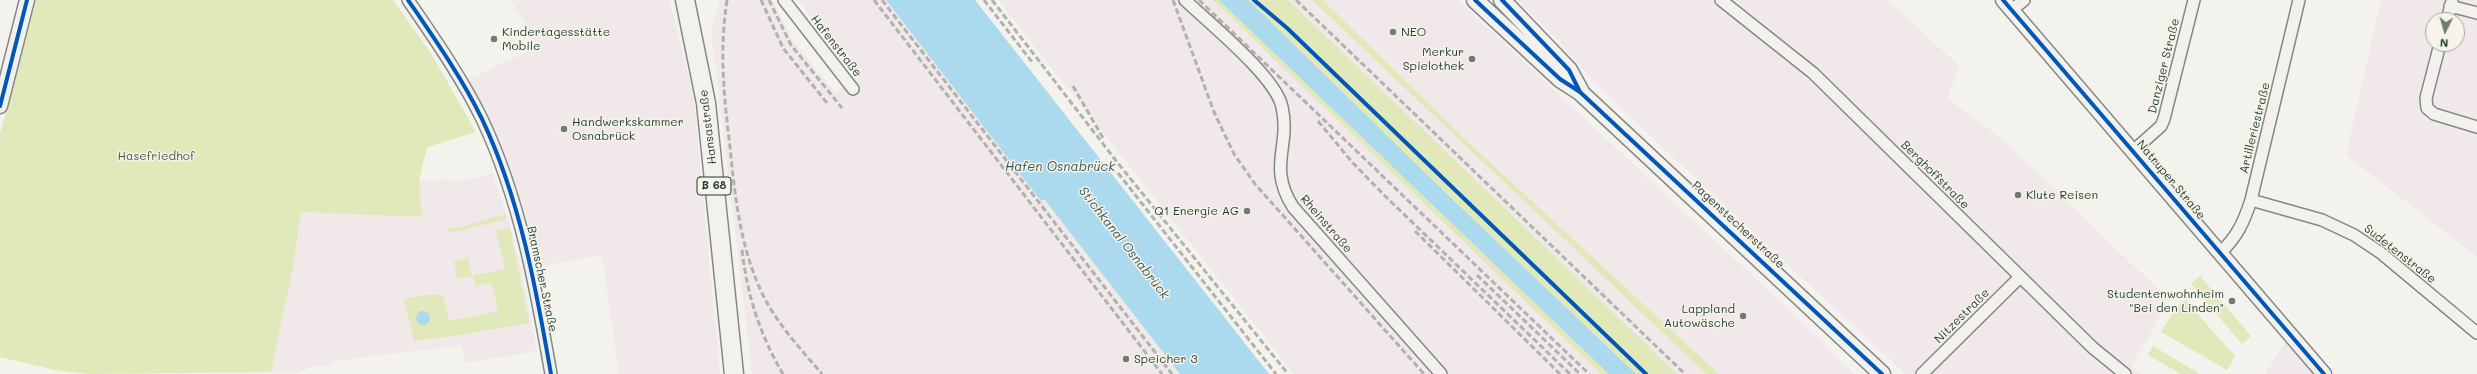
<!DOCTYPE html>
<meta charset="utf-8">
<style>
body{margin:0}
#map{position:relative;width:2477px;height:374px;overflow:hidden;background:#f4f2ec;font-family:Mali,sans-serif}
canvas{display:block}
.north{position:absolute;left:2425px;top:12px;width:40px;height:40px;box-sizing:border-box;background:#f7f3e8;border:1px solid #a1aaa0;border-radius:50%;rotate:185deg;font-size:11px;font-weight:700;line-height:16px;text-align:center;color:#1f3d34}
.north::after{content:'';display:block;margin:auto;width:14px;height:18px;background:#6a7c74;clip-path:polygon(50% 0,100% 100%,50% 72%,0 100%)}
</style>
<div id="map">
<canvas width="2477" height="374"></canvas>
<div class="north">N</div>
</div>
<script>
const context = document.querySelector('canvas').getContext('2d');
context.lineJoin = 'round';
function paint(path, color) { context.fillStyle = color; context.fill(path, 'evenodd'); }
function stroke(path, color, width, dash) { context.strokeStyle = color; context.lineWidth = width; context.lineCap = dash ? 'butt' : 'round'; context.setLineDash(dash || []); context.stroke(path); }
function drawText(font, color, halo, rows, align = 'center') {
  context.font = font + ' Mali,sans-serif'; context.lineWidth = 3; context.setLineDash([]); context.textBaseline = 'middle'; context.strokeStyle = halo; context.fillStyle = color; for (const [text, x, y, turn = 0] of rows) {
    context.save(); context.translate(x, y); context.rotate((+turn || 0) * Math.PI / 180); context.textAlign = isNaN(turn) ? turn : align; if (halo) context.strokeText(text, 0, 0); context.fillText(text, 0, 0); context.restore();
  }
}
paint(new Path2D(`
 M511,0H669L693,93L720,374H619L602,255L540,267L519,193L501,143L468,79L538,47Z
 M720,0H772L794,42L836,93L858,76L798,0H886L1041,200L1044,199L1180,374H752L711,30Z
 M998,0H1213L1601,374H1294Z
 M1288,0H1312L1706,374H1677Z
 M1323,0H1458L1820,339L1854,374H1719L1467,141Z
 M1517,0H1888L1960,67L1947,98L2006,142L2169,300L2132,366L2142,374H1905L1596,85L1563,45Z
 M2381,0H2477V257L2346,155ZM2433,20H2457V44H2433Z
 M492,173L509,222L521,270L537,351L465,363L462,346L331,361L330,365L311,367L292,374L271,372L293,268L301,212L421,217L419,181L475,179Z
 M2291,333L2320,374H2265Z`), '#f0e8e9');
paint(new Path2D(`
 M36,0H393L432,55L476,132L427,147L419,181L422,217L301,212L293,268L271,372L91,374L60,371L0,357V134Z
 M1213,0H1288L1677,374H1601Z
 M1312,0H1323L1467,141L1719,374H1706Z
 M505,214L507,219L450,233L448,228L462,227Z
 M510,228L529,323L461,335L414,341L404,299L434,294L444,297L449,321L498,311L492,283L476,286L473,276L505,269L496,231Z
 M468,258L472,276L457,279L454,261Z
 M2200,276L2251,336L2242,344L2191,284Z
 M2185,300L2235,356L2227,370L2161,332L2176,307Z
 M2153,346L2200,374H2181L2148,355Z`), '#e1e8ba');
paint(new Path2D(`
 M886,0H975L1269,374H1180L1044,199L1041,201Z
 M1219,0H1248L1455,202L1636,374H1609Z
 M416 318a7 7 0 1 1 14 0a7 7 0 1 1-14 0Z`), '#abd9ed');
const minor = new Path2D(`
 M408,0C434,38 462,78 482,119C520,199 536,288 551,374
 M784,0L853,89
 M1185,0C1209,23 1276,77 1282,107C1291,147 1267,166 1293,207L1441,374
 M1721,0L1813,73L2093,348L2125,374
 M2450,6L2477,13
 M2012,10L2024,0
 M2447,20L2452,1
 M2440,44L2426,98L2427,108L2434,114L2477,127
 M2133,151L2161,126L2164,119L2194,0
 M2251,200L2322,220L2354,235L2381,253L2477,333
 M2220,253C2237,237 2244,222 2251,200L2299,0
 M1922,374L2020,277`);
const tertiary = new Path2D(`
 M2003,0L2324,374
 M0,106L27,0`);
const secondary = new Path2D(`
 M1475,0L1560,79L1580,92L1882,374
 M1502,0L1569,70L1580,90`);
const primary = new Path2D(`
 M685,0L706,103L734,374`);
stroke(minor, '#848985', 14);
stroke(tertiary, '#848985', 17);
stroke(secondary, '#848985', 19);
stroke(primary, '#848985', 21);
stroke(minor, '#f2f1ed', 11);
stroke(tertiary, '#f2f1ed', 14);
stroke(secondary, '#f2f1ed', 16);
stroke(primary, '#f2f1ed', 18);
stroke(new Path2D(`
 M727,0C719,52 724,96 730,147C735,197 740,245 761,291C776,323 800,348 822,374
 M761,0L783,48L827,103
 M769,0L791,45L842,108
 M874,0L1162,374
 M882,0L1172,374
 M984,0L1032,62
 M992,0L1117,162L1288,374
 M1173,0L1214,112L1234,154L1255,184L1424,374
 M1199,0L1589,374
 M1296,0L1685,374
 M1073,86L1103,138
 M1318,121L1352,162L1385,196L1570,374
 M1118,173L1276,374
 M1415,231L1560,374
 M742,250C747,295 760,335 783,374
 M1477,275L1580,374`), '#b0b2ae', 3, [6, 3]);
stroke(new Path2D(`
 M408,0C434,38 462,78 482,119C520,199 536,288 551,374
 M1254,0L1287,28L1646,374
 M1475,0L1560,79L1580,92L1882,374
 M1502,0L1569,70L1580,92
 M2003,0L2324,374
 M0,106L27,0`), '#0057b8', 4);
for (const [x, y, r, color] of [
 [1393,32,4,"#6a7c74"],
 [494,39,4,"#6a7c74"],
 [1472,59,4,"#6a7c74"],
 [564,129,4,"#6a7c74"],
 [2018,195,4,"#6a7c74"],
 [1247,211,4,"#6a7c74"],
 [2232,301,4,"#6a7c74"],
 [1743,316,4,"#6a7c74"],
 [1126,359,4,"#6a7c74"]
]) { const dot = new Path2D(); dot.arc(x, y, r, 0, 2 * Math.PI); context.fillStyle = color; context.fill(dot); stroke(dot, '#f7f3e8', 1.5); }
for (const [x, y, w] of [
 [714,186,34]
]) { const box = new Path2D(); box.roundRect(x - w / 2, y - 9, w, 18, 3); context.fillStyle = '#f7f3e8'; context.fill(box); stroke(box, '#1f3d34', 1); }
drawText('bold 11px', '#1f3d34', null, [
 ["B 68",714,186]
]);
drawText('12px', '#1f3d34', '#f7f3e8', [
 ["Kindertagesstätte",502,32],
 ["Mobile",502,46],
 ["NEO",1401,32],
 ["Merkur",1464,52,"right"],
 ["Spielothek",1464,66,"right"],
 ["Handwerkskammer",572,122],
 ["Osnabrück",572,136],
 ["Klute Reisen",2026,195],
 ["Q1 Energie AG",1239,211,"right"],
 ["Studentenwohnheim",2224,294,"right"],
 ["\"Bei den Linden\"",2224,308,"right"],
 ["Lappland",1735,309,"right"],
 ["Autowäsche",1735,323,"right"],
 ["Speicher 3",1134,359]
], 'left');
drawText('12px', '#1f3d34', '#f7f3e8', [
 ["Hafenstraße",836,46,52],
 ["Danziger Straße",2164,66,-76],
 ["Hansastraße",708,127,-97],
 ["Artilleriestraße",2255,128,-76],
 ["Berghoffstraße",1935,175,45],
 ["Natruper Straße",2171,180,50],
 ["Rheinstraße",1326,224,49],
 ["Pagenstecherstraße",1738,225,43],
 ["Sudetenstraße",2400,254,38],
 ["Bramscher Straße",542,279,78],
 ["Nitzestraße",1962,316,-45]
]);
drawText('12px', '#435d47', '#f7f3e8', [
 ["Hasefriedhof",156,156]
]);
drawText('italic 13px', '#355a59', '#f7f3e8', [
 ["Hafen Osnabrück",1060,167],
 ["Stichkanal Osnabrück",1124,243,52]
]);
</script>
